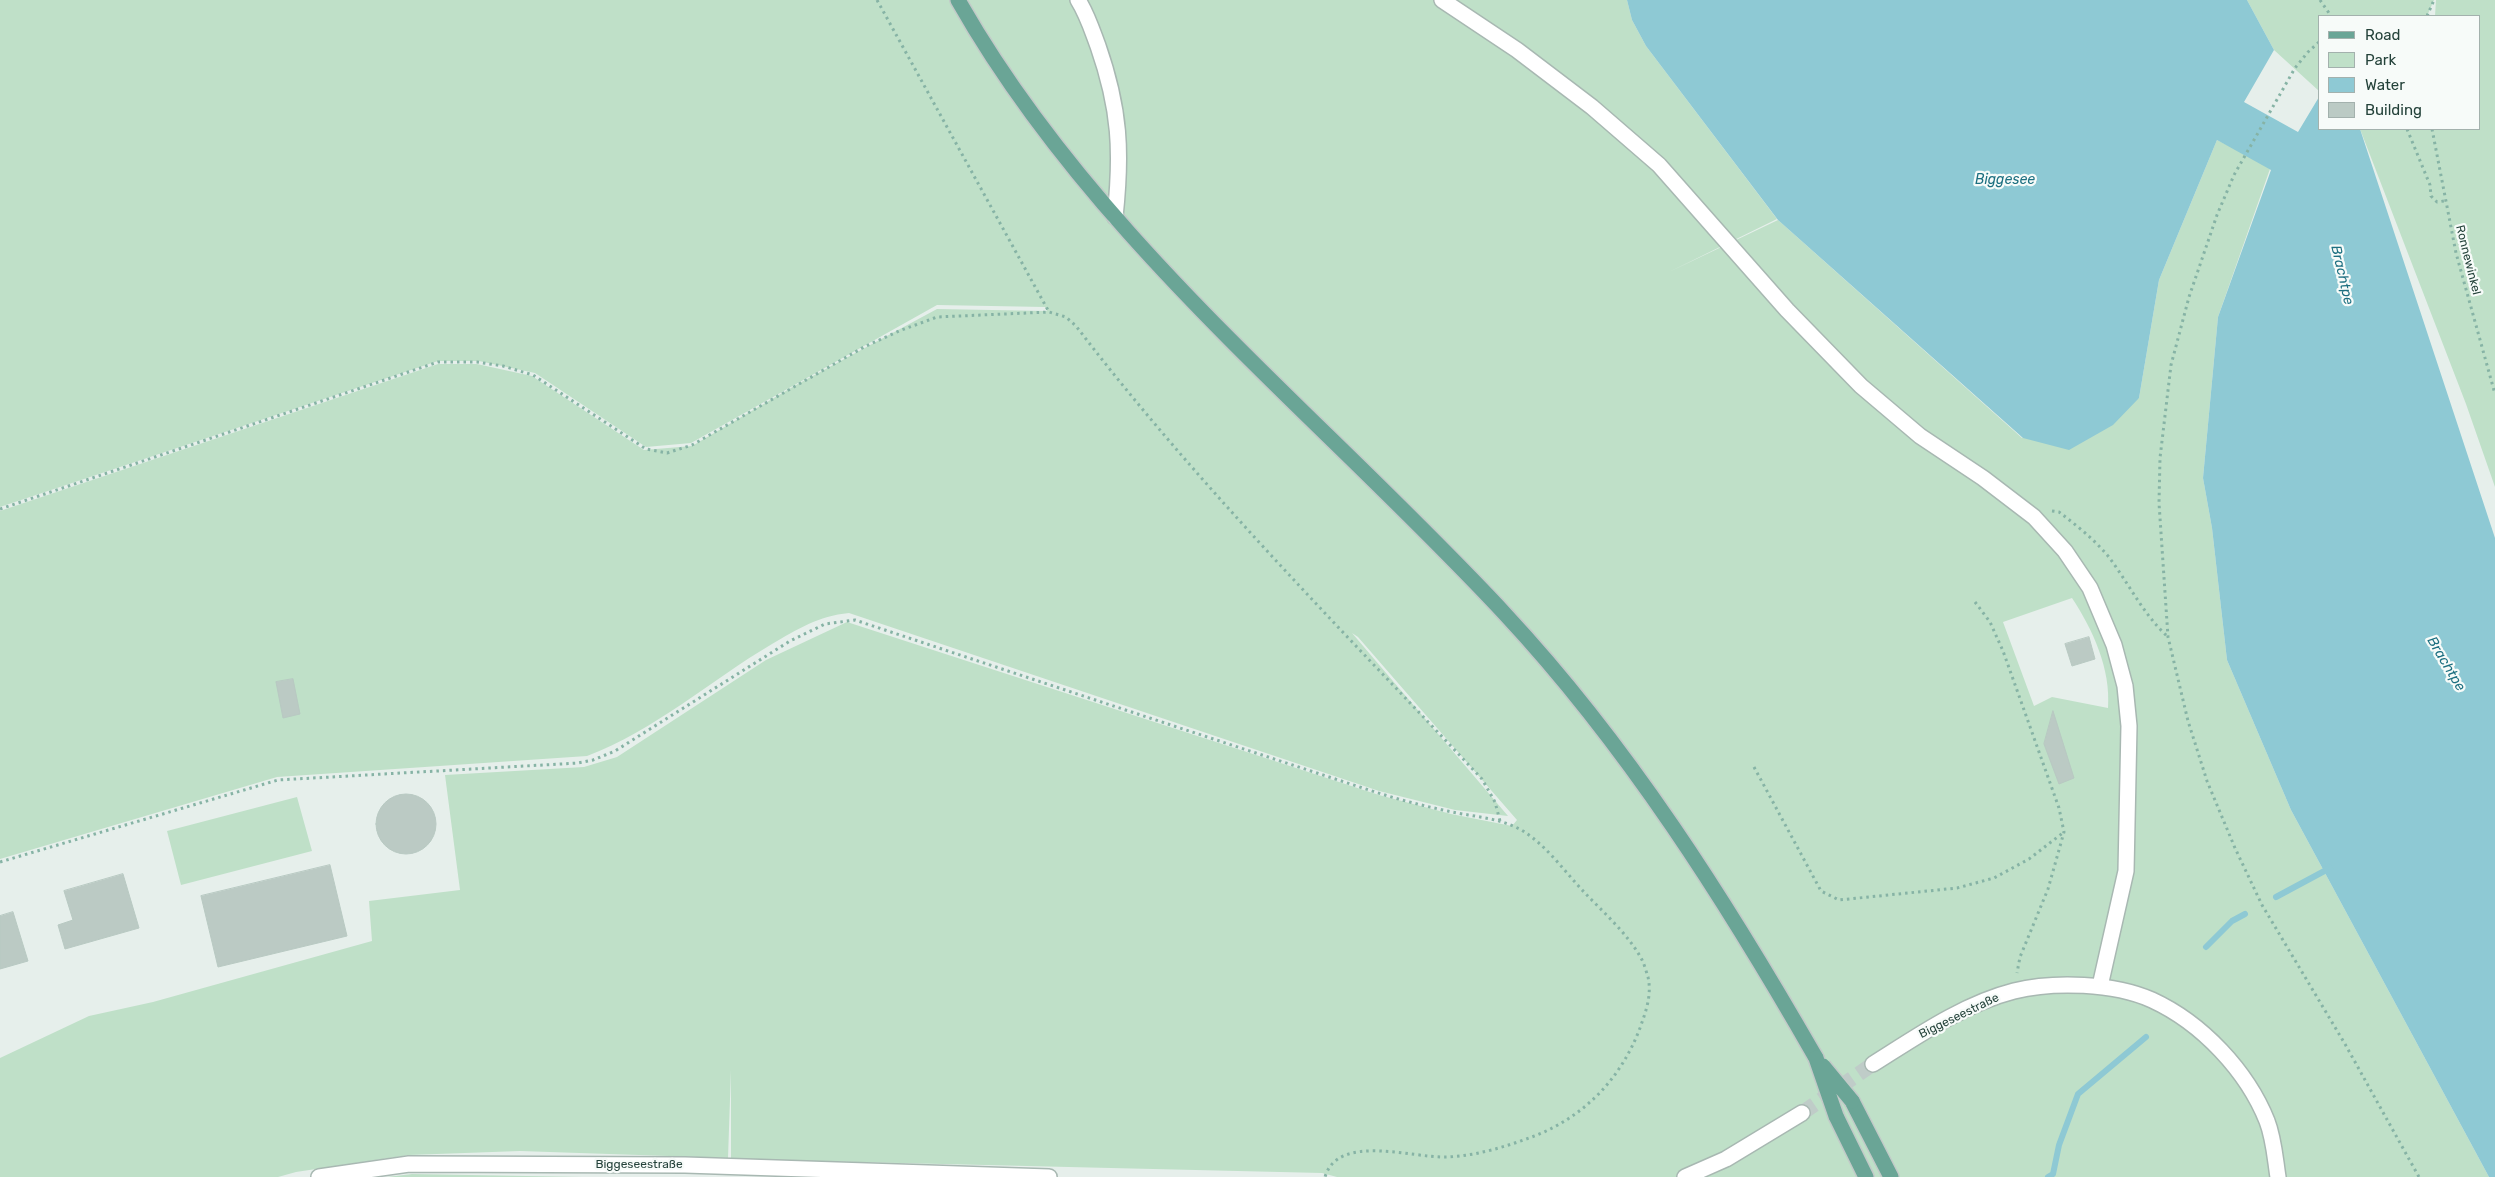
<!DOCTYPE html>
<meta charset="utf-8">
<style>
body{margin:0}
#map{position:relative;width:2495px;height:1177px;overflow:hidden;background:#e6efeb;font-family:Rubik,sans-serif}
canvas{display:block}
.legend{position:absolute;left:2318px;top:15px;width:162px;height:115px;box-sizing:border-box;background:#f7fbf9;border:1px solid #a3b1ad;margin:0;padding:6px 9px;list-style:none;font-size:15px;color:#24423a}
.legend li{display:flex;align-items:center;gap:10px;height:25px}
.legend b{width:25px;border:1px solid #a3b1ad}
</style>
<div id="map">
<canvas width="2495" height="1177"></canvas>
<ul class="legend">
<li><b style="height:6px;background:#6aa596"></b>Road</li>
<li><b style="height:14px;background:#bfe0c8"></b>Park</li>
<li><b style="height:14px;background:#8ec9d4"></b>Water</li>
<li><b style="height:14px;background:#bbcac4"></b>Building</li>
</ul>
</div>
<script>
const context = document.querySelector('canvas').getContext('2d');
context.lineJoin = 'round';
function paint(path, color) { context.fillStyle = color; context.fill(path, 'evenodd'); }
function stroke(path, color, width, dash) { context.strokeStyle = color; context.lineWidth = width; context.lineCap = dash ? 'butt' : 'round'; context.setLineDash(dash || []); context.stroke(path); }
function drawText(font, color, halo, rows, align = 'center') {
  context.font = font + ' Rubik,sans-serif'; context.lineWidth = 4.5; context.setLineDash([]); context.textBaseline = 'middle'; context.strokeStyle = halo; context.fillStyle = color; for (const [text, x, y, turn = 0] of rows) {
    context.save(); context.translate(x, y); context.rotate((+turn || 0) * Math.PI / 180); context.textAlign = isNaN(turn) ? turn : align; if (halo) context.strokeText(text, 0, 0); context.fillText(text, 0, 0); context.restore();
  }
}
paint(new Path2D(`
 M0,0H1627L1632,20L1646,46L1777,219L1669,272L1778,220L2022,438L2139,398L2159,280L2217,140L2271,166L2218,317L2203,478L2212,528L2227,660L2291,810L2489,1177H1337L1322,1173L731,1159V1070L728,1158L520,1151L409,1155L296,1172L278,1177H0V1058L89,1016L153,1002L372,941L369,901L460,890L445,775L584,767L617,757L766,660L847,622L1379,795L1451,814L1512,826L1517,820L1358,637L1352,633L1508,816L1455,810L1379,791L849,613C818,616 798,629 772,644C711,680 654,731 587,756L277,777L0,859V511L438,364H477L532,376L644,450L692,446L796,385L937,309L1047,311L1045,307L937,305L691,443L646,447L535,373L479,361H438L0,507ZM2072,598C2093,630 2111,669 2108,708L2052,697L2034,706L2003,622Z
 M2247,0H2434L2427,16H2319V91L2274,50Z
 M2436,0H2495V487L2466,404L2360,129H2479V16H2435Z
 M297,797L312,851L181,885L167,831Z
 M412,1174L583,1177H387Z`), '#bfe0c8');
paint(new Path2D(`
 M1627,0H2247L2274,50L2244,102L2298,132L2319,97V129H2360L2495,538V1177H2489L2291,810L2227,660L2212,528L2203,478L2218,317L2271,170L2217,140L2159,280L2139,398L2113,425L2069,450L2023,438L1778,220L1646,46L1632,20Z`), '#8ec9d4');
stroke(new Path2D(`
 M2276,897L2330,868
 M2206,947L2232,921L2245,914
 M2048,1177L2053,1174L2059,1145L2078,1094L2146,1037`), '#8ec9d4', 6);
const building = new Path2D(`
 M2089,637L2095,659L2072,666L2065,644Z
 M293,679L300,714L283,718L276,682Z
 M2053,711L2074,778L2059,784L2044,744Z
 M376 824a30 30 0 1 1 60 0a30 30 0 1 1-60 0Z
 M330,865L347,936L218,967L201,896Z
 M123,874L139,928L65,949L58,925L73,920L64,891Z
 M13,912L28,961L0,969V916Z`);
paint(building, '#bbcac4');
stroke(building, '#b8c9c2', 1);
stroke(new Path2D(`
 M1802,1113L1873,1064`), '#bfccc8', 15, [15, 8]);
const minor = new Path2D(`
 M1078,0C1087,14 1092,30 1098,46C1120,109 1122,152 1115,217
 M1442,0L1517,50L1592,107L1659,165L1787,310L1861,386L1920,436L1983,478L2034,517L2065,551L2090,588L2114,645L2125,686L2129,726L2126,871L2100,986
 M1873,1064C1916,1037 1963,1004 2014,991C2054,981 2114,983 2152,1000C2202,1023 2247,1071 2267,1121C2274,1139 2275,1158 2278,1177
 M319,1177L409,1164L685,1165L1049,1177
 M1685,1177L1726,1159L1802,1113`);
const major = new Path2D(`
 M958,0C1094,240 1319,414 1505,614C1628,746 1726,901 1816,1058
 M1852,1101L1891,1177
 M1836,1116L1866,1177`);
stroke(minor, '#a8b8b2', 18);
stroke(major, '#c2cac8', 18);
stroke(new Path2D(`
 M877,0L1049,312
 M2320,0L2331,16
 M2427,16L2434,0
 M2319,42L2308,52L2295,68L2234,175L2217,215L2189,297L2171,365L2160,458L2159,503L2168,637L2188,721L2207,781L2235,848L2262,905L2345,1044L2419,1177
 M2407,129L2430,185L2431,196L2437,202L2444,201
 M2432,129L2456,253L2495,394
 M0,509L438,362H477L503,366L533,375L646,449L667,453L692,445L864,347L899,331L937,317L1049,312L1066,317L1076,326C1199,487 1343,631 1482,779L1495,802L1500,821
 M2052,511L2059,512C2076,525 2094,539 2108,556C2128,582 2143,614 2167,636
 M1975,602L1990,622L2003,651L2059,808L2064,832L2048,889L2020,957L2017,973
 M1754,767L1821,891L1839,900L1957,888L1994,878L2029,859L2064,832
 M0,862L278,780L578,763L593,760L615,751L790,641L825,624L855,620C1026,677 1197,734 1369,790C1396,799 1424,806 1452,812C1476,817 1501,818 1523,831C1547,846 1565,872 1584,892C1603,912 1627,933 1641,958C1644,963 1646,971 1648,977C1652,995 1646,1011 1640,1028C1621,1078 1586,1115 1537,1135C1508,1146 1477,1156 1446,1157C1412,1158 1338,1133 1325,1177`), '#86b3a5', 3, [2.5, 4]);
stroke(minor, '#fff', 15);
stroke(major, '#6aa596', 15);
const majorBridge = new Path2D(`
 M1816,1058L1836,1116
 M1823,1066L1852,1101`);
stroke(majorBridge, '#c2cac8', 18, []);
stroke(majorBridge, '#6aa596', 15);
drawText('12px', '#24423a', '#f7fbf9', [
 ["Ronnewinkel",2468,260,76],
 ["Biggeseestraße",1959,1016,-26],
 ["Biggeseestraße",639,1165]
]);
drawText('italic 14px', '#1c6f80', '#f7fbf9', [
 ["Biggesee",2005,180],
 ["Brachtpe",2342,275,77],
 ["Brachtpe",2446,664,59]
]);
</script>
